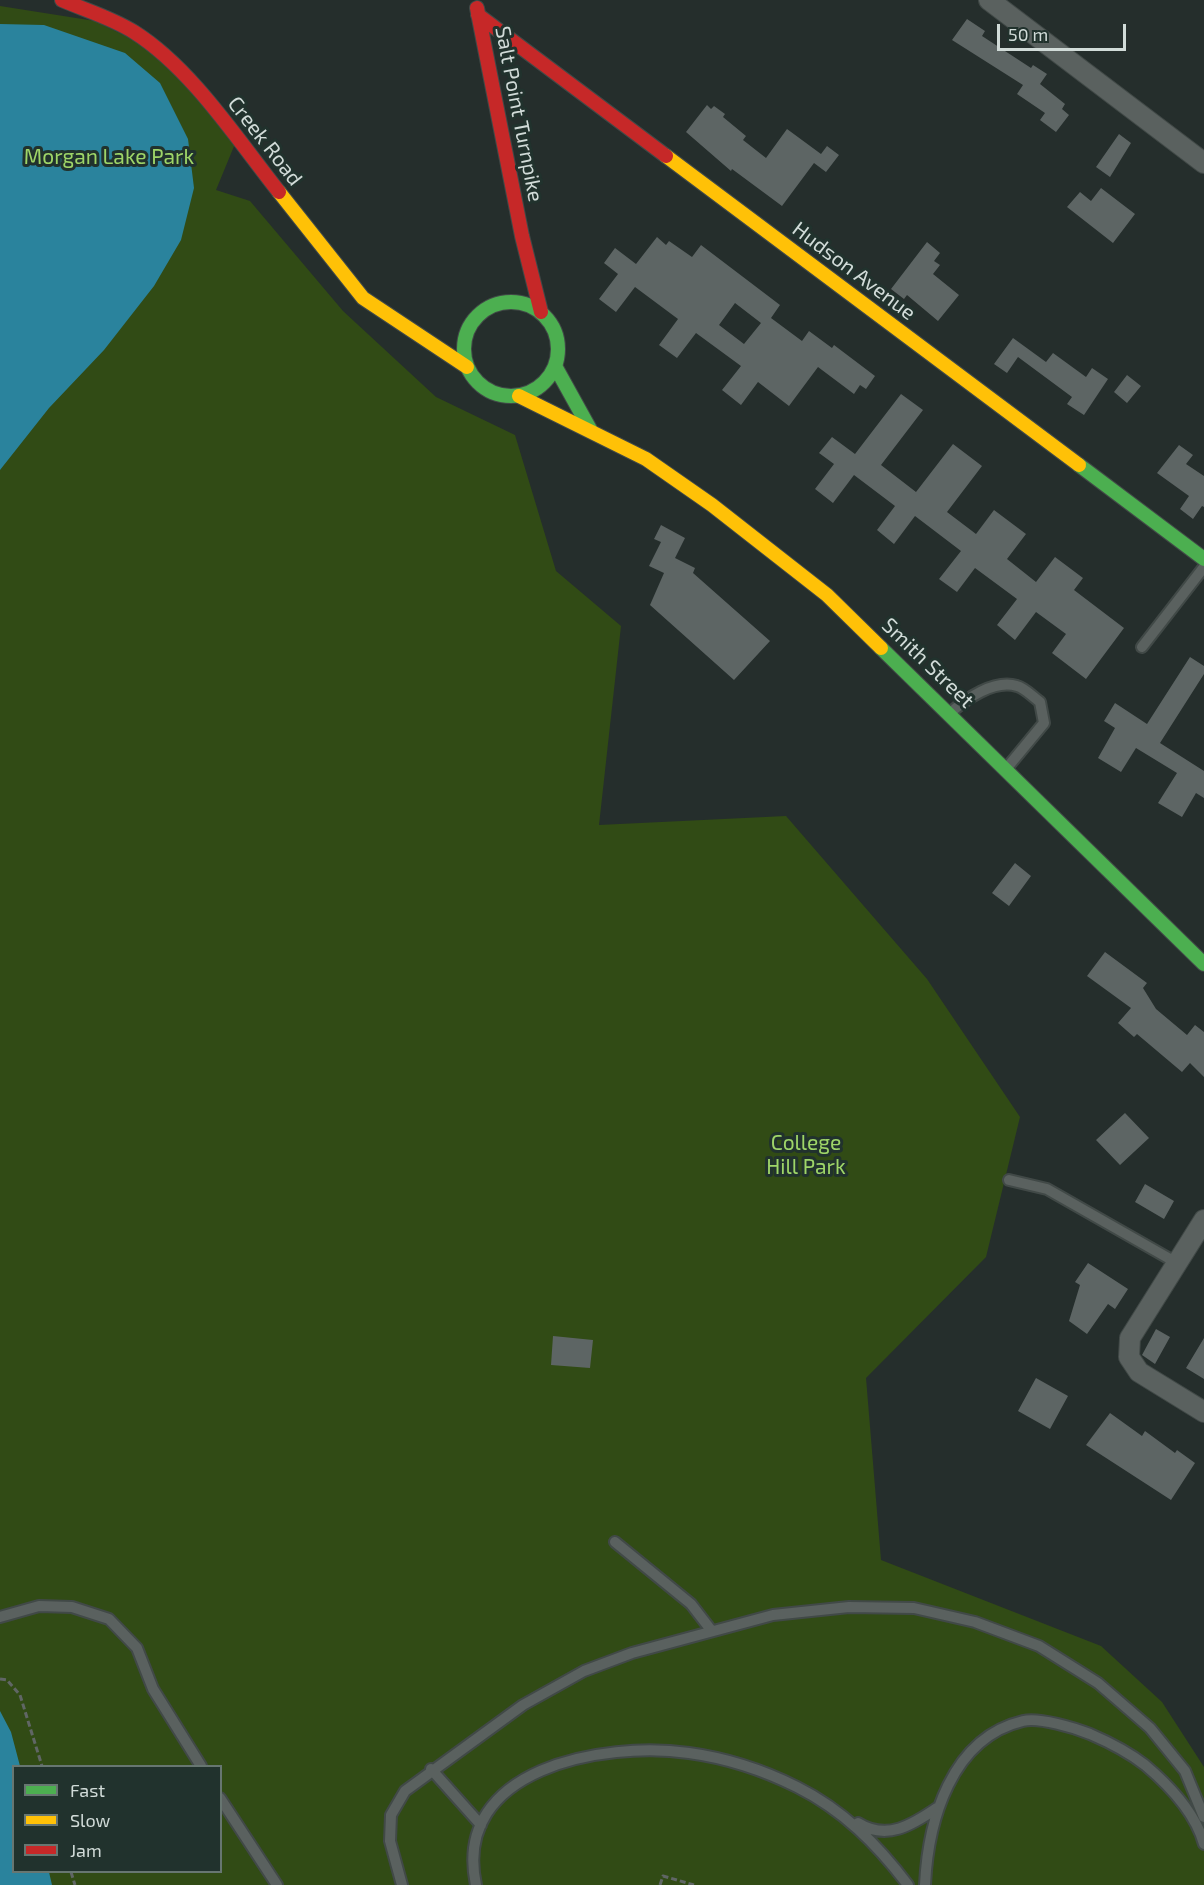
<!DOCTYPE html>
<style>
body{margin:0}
#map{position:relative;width:1204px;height:1885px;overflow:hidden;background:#252e2c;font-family:"Exo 2",sans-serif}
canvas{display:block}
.legend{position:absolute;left:12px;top:1765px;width:210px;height:108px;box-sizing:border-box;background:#21322d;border:2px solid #677671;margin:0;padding:8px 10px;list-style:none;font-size:18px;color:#d1dbd8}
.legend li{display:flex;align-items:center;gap:12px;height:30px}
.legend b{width:30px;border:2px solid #677671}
.scale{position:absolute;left:997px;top:24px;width:129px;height:27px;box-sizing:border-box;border:3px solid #d1dbd8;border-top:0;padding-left:8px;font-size:18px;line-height:21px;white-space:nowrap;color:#d1dbd8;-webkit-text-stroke:4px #21322d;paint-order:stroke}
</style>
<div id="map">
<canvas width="1204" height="1885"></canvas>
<ul class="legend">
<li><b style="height:8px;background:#4caf50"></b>Fast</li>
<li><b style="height:8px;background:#ffc107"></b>Slow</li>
<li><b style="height:8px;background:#c62828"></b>Jam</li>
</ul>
<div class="scale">50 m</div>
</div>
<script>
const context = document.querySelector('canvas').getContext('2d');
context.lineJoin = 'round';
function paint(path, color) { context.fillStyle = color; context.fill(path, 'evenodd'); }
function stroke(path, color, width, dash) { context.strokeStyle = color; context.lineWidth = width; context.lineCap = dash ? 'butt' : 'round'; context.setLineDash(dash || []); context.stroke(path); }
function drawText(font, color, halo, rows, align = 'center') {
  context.font = font + ' "Exo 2",sans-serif'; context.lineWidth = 6; context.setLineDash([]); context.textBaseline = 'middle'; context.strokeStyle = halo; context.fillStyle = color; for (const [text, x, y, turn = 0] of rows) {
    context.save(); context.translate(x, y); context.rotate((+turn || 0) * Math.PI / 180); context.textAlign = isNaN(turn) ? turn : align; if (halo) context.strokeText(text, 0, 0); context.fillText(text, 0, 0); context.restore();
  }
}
paint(new Path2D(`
 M0,6L95,21L164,55L237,139L216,190L250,201L343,311L436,397L515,435L556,571L621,626L599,825L786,816L927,979L1020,1117L986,1257L866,1378L881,1560L1101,1646L1162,1702L1204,1767V1885H0ZM14,1766H220V1872H14Z`), '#314b15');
paint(new Path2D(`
 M0,24L44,25L125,53L160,83L188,139L194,188L181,240L154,286L104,350L49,408L0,470Z
 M0,1711L11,1732L20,1766H14V1872H49L52,1885H0Z`), '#2a839d');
paint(new Path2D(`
 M967,19L985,31L982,36L1031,68L1033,65L1047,74L1040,84L1065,104L1062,109L1069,115L1056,132L1040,120L1045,113L1017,94L1023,85L952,40Z
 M707,105L711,109L714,106L725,114L723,117L746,136L743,140L766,158L787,129L821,154L827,146L839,155L826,172L814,163L782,206L732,169L731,171L686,132Z
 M1119,134L1131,143L1110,177L1096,167Z
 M1101,188L1135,214L1113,243L1067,207L1080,192L1091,201Z
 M657,237L666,245L669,241L692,257L701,245L780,305L771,318L802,341L809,331L832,348L834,345L875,376L866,389L860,385L854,394L818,367L789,406L758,382L741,405L722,390L741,366L696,333L677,358L659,345L678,319L635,287L616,312L599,299L618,274L604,263L615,248L636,264ZM735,303L761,323L744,344L719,325Z
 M927,242L940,253L934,261L940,265L933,274L959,295L938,321L907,295L904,299L891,289Z
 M1013,338L1046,362L1053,353L1086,377L1092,368L1108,379L1084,415L1067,404L1072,397L1018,357L1007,373L994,364Z
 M1127,375L1141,386L1127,403L1114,392Z
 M901,394L923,410L881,465L916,492L953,444L982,466L947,512L976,534L994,510L1026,534L1007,559L1036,582L1055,557L1083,578L1074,590L1124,628L1086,679L1052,653L1066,634L1036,612L1015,640L997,625L1017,599L975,568L957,592L939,579L961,551L915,516L894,544L877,530L895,506L854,475L833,503L815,489L834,464L819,453L832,437L855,454Z
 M1179,445L1193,455L1186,464L1204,476V507L1202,506L1193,519L1180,509L1189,496L1157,473Z
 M661,525L685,538L675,558L695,568L693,573L770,641L734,680L650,605L664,573L649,566L661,542L654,539Z
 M1190,657L1204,666V674L1160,743L1204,771V798L1196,793L1182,817L1158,803L1177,773L1136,748L1121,772L1098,758L1115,728L1104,721L1115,703L1147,724Z
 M1015,863L1031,876L1009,906L992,893Z
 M1105,952L1147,983L1143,988L1156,1009L1187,1035L1195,1025L1204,1032V1077L1190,1063L1182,1072L1137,1034L1134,1037L1118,1023L1131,1008L1087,976Z
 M1125,1113L1149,1138L1120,1165L1096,1140Z
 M1145,1184L1174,1201L1164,1219L1135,1202Z
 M1088,1263L1128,1289L1115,1309L1108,1304L1087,1334L1069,1321L1080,1285L1075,1282Z
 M1156,1329L1170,1337L1155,1364L1142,1355Z
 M553,1336L593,1340L590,1368L551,1365Z
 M1204,1338V1379L1186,1368Z
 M1036,1378L1068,1396L1050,1429L1018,1411Z
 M1110,1413L1142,1436L1145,1431L1175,1453L1177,1450L1195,1463L1171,1500L1086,1445Z`), '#5d6564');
const lane = new Path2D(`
 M1142,647L1204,567
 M950,713C966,699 994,679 1017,686C1025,688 1033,697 1040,702L1044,723L1006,769
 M1009,1180L1047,1189L1177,1263
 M615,1542L691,1604L711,1630
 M0,1617L39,1606L72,1607L109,1619L137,1648L153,1689L201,1766
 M431,1769L481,1825
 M220,1798L277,1885
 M858,1823C887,1841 912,1825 937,1808
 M402,1885L390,1841L391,1815L405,1791L523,1705L584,1671L632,1653L773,1615L849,1607L914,1608L975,1622L1039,1646L1098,1683L1150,1728L1185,1771L1204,1817
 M476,1885C451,1768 604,1741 689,1753C726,1758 763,1770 797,1787C843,1810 877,1844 908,1885
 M925,1885C928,1821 951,1738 1023,1721C1039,1717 1075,1728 1090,1734C1111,1743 1127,1751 1145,1765C1170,1786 1195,1812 1204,1844`);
const street = new Path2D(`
 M989,0L1204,163
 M1204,1220L1130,1338L1129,1357L1139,1372L1204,1412`);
const fast = new Path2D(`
 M464 349a47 47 0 1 1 94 0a47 47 0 1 1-94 0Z
 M555,366L591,431
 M1079,465L1204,559
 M881,648L1204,964`);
const slow = new Path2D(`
 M666,156L1079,465
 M279,192L363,298L467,367
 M519,396L646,459L712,505L827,595L881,648`);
const jam = new Path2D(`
 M62,0C85,10 112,18 134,32C191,68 237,139 279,192
 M477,8L522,236L541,312
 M478,15L666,156`);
stroke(lane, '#414947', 14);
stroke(street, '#414947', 22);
stroke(fast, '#414947', 16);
stroke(slow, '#414947', 16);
stroke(jam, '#414947', 16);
stroke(new Path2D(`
 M0,1679L7,1680L20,1695L42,1766
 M71,1872L75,1885
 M660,1885L663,1876L694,1885`), '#606665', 3, [6, 3]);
stroke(lane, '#5a615f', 10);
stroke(street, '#5a615f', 20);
stroke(fast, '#4caf50', 14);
stroke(slow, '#ffc107', 14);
stroke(jam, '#c62828', 14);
drawText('21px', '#d1dbd8', '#21322d', [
 ["Salt Point Turnpike",519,114,79],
 ["Creek Road",265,141,52],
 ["Hudson Avenue",854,271,37],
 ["Smith Street",928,663,44]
]);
drawText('21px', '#9ed568', '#21322d', [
 ["Morgan Lake Park",109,157],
 ["College",806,1143],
 ["Hill Park",806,1167]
]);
</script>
